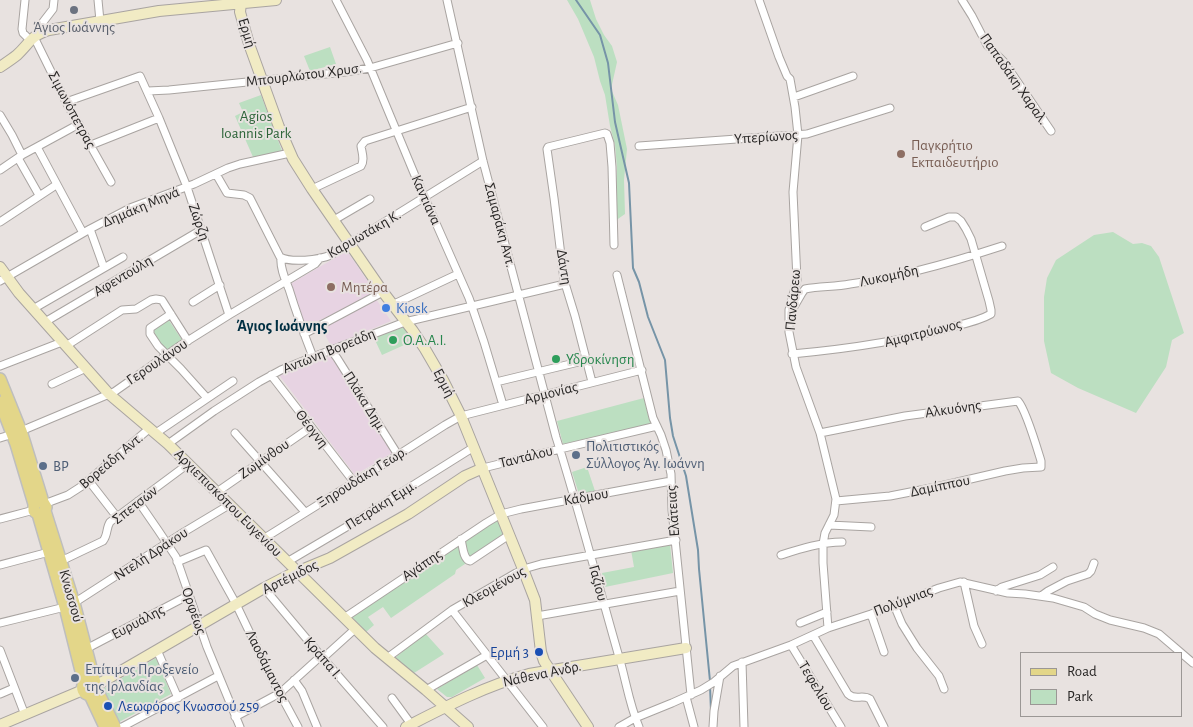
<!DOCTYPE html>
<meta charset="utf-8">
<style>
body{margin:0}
#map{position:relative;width:1193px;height:727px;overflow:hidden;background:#e8e2e0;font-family:"Alegreya Sans",sans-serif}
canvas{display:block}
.legend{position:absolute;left:1020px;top:652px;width:162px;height:65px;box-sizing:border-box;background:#e8e2e0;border:1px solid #9b9795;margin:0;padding:6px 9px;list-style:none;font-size:15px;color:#282625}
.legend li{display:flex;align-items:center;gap:10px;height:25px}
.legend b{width:25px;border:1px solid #9b9795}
</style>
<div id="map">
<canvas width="1193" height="727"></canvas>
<ul class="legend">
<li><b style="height:6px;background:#e3d689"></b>Road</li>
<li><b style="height:14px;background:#bcdfc1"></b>Park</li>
</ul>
</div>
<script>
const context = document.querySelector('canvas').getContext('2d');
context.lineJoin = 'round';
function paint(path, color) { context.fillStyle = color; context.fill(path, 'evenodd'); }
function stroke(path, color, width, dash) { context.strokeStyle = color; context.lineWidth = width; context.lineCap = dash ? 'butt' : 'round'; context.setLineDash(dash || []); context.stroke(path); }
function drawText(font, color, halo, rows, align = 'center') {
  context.font = font + ' "Alegreya Sans",sans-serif'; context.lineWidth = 4; context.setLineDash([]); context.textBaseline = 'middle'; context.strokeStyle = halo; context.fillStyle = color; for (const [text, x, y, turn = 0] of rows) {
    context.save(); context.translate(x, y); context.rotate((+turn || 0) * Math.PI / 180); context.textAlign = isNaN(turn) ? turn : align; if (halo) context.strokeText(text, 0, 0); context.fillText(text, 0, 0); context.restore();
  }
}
paint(new Path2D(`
 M347,251L375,292L348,307L305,327L290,284Z
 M376,299L391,321L331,346L322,329Z
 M330,355L392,453L355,475L279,375Z`), '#e7d3e2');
paint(new Path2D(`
 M567,0H590L596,19L604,35L612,46L617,62L611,89L618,105L627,149L624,180L625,214L615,221L617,168L616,156L615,145L610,126L605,95L600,81L594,57L578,19Z
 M330,47L336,64L310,71L304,56Z
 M261,95L282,151L253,157L235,116L243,112L239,103Z
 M1113,232L1133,244L1142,243L1151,246L1159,257L1184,333L1172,340L1166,367L1136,413L1078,388L1051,373L1044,341V297L1047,278L1056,260L1094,235Z
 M168,319L182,340L167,350L165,349C160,343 153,336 154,328Z
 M404,327L413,341L382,355L374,338Z
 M644,398L651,420L650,425L563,444L557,421Z
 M587,467L595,491L579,494L572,472Z
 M497,519L505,537L456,570L455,574L391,618L383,607L368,617L374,625L366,632L352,617Z
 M670,544L673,573L605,587L602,573L634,567L631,550Z
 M425,633L444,654L414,673L396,659V657Z
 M156,658L171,694L119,722L103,689Z
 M477,665L485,678L452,697H447L437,689Z`), '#bcdfc1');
stroke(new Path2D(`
 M576,0L600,35L608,63L615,122L629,183L633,268L639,282L648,317L665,360L670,418L673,436L686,476L698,550L699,569L710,681
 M710,686L711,711`), '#7694a7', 2);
const street = new Path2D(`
 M25,0L22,29L23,33L30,40
 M98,0L100,21
 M336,0L367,60L416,178L469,298L484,342L503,405
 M447,0L483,161L556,437C579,510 598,584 619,657C626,680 629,704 639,727
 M759,0L779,57L787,76L790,79L795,107L798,135L793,192L797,280L789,310V332L796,367L820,433L836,499L834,515L825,533L823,544V563L828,628
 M962,0L972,16L987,45L1004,62L1051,131
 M42,33L43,22L53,9L54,0
 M34,37L66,102L111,182
 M148,91L169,90L345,72L370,68L458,43
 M794,97L853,76
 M66,102L140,76L159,118L187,187L229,315
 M0,115L12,135L22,155
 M91,145L159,118
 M639,146L807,134L890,108
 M37,147L83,233
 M18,158L39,195
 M0,170L22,155L79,124
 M216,174L227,193L244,195L250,198L280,257C291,263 319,260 331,255L483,161
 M312,189L361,166C365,160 362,153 361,146L365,141L472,107
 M334,220L370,199
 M0,222L56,185
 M90,229L104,268
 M281,258C280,268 285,279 289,289C296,312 304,334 313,357
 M617,275L653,418L661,435L666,450L671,474L672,510L691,695
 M0,281L90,229L130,208L194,184L228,168L240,164L290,153
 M193,302L220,285
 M392,305L458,274
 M33,309L123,257
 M791,312L802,293L805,289C820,286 835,287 850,284C902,277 953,262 1002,246
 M171,314L150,328V334L158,346L181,369L207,398
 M45,322L201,230
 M304,334L383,292
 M66,346L122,310L136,309L151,300L156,299L162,300L188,341
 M331,350L337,358L398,455
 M792,354C846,349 899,342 951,327C964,324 979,321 991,314V310L989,301L971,239L966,229L961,221L956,217H949L925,227
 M0,366L62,342
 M271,375L354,482
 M496,382L587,360
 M592,382L575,316L564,280L554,198L547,149L548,147L605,133L607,134L610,143L612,167L614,245
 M52,384L86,368
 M21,431L114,392L181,345L229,315L315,264L320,258
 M156,433L233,381
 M235,433L305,512
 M820,433L905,416L1018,401C1026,410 1037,448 1041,461V467L1023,468L1005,471L936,487L890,496L836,501
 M0,438L13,434
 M168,444L214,411L259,382L281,370L313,357L405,322L565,284
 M483,468L560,449L657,426
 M89,481L117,517
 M217,492L311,427
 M138,501L158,530L176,557L207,647L240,727
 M44,504L68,495L82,486L150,428
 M0,519L34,510
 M829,525L871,527
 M263,539L398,455L445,425L461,416L642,370
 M461,539C463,547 463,559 470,561L509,535
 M781,555C800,549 822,542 842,542
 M61,561L103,541C108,535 106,528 110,522L188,464
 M177,562L206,550L236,604L270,675L298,727
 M287,562L348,526L474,447
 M0,565L49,552
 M964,582L974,626L982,644
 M264,588L321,656L383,727
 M996,591L1002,587L1040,575L1053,567
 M1041,596L1048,591L1067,581L1088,574L1091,571L1094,563
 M74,603L184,532L229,505
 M894,605L902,624L917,648L939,676L944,689
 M452,610L543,727
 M871,614L884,652
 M537,616L680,591
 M344,618L486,523L501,514L521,509L671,481
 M0,623L65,607
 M800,623L827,612
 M813,635L848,694C855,701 862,694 870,699L884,727
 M791,645L841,727
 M86,649L189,595
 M0,650L25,715
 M157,650L178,698
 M323,658L355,629
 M387,658L452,610L516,573L527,568L541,564L676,540
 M742,662L744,727
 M294,680L302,691L317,727
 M426,690L487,655
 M0,694L14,688
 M686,697L694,727
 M392,698L411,724
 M235,717L280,693L321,656
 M122,727L218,676
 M619,727L635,718L672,703L701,690L714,682L733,666L791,645L828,628L871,614L939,588L960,582L1008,593L1025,594L1053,598L1084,607L1095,614L1110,620L1144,628L1159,634L1193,663
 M713,727L714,711L720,676`);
const secondary = new Path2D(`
 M241,3L240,12L249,44L279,127L293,159L312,189L383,292L413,331L425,349L443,380L461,416L523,569L535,600L541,652L544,661L588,727
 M0,67C6,63 12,59 17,55C30,43 30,36 49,30L159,11L276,0
 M0,267L19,293L109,394L168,444L375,648L426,690L468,727
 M97,685L264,588L289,575L330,558L362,540L408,514L465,476L483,468
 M0,725L83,690
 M406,727C447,706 485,686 529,674L686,648`);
const primary = new Path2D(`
 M0,379L21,431L43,502L46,507L45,511L74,603L95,683L98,692L115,727
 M0,402L16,444L34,504V511L38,514L65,607L84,683C81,688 83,694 90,695
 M90,695L105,727`);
stroke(street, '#a9a4a1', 9);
stroke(secondary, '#a9a4a1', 12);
stroke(primary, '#bebebe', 14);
stroke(street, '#fff', 7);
stroke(secondary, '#f1ebc4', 10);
stroke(primary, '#e3d689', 11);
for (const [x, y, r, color] of [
 [74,10,5,"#6b7280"],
 [901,154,5,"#8d6e63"],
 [331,287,5,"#8d6e63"],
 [386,308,5,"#3f7fe0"],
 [393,340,5,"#2e9e5b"],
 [556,359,5,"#2e9e5b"],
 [576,455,5,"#5c6f8a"],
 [43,466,5,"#5c6f8a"],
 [539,652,5,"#1a4fb4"],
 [75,678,5,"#5c6f8a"],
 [108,706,5,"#1a4fb4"]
]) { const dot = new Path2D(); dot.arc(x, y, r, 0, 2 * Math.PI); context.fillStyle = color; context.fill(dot); stroke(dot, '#e8e2e0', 2); }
drawText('15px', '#5b616d', '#e8e2e0', [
 ["Άγιος Ιωάννης",74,27]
]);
drawText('15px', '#282625', '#e8e2e0', [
 ["Ερμή",247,33,73],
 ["Μπουρλώτου Χρυσ.",304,75,-7],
 ["Παπαδάκη Χαραλ.",1014,79,55],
 ["Σιμωνόπετρας",72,110,62],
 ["Υπερίωνος",766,137,-4],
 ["Καντιάνα",426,200,66],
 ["Δημάκη Μηνά",141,207,-23],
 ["Ζώρζη",199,222,71],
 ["Σαμαράκη Αντ.",500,225,75],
 ["Καρυωτάκη Κ.",364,234,-30],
 ["Δάντη",564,267,81],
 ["Αφεντούλη",123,276,-31],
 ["Λυκομήδη",889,276,-12],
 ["Πανδάρεω",793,300,-85],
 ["Αμφιτρύωνος",923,333,-14],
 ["Αντώνη Βορεάδη",329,351,-22],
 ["Γερουλάνου",157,362,-34],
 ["Ερμή",444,383,62],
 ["Αρμονίας",551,393,-14],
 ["Πλάκα Δημ.",365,402,58],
 ["Αλκυόνης",953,409,-8],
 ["Θέογνη",312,429,52],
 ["Ταντάλου",526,457,-14],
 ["Ζωμίνθου",264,459,-35],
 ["Βορεάδη Αντ.",111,461,-40],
 ["Ξηρουδάκη Γεωρ.",362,477,-32],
 ["Δαμίππου",940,486,-12],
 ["Κάδμου",586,497,-10],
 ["Αρχιεπισκόπου Ευγενίου",228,503,45],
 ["Σπετσών",135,505,-38],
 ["Πετράκη Εμμ.",381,505,-32],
 ["Ελάτειας",673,511,-94],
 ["Ντελή Δράκου",151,554,-33],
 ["Αγάπης",422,565,-34],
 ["Αρτέμιδος",290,577,-26],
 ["Γαζίου",598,583,75],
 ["Κλεομένους",494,587,-29],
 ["Κνωσσού",71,596,74],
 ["Πολύμνιας",903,601,-21],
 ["Ορφέως",194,611,71],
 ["Ευρυάλης",138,622,-28],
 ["Κράπα Ι.",323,658,49],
 ["Λαοδάμαντος",267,666,63],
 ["Νάθενα Ανδρ.",542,674,-12],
 ["Τεφελίου",816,686,59]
]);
drawText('15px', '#2d6439', '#e8e2e0', [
 ["Agios",256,116],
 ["Ioannis Park",256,133]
]);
drawText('15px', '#785e54', '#e8e2e0', [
 ["Παγκρήτιο",911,145],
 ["Εκπαιδευτήριο",911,162],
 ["Μητέρα",341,287]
], 'left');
drawText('15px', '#366cbe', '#e8e2e0', [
 ["Kiosk",396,308]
], 'left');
drawText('15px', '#27864d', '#e8e2e0', [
 ["Ο.Α.Α.Ι.",403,340],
 ["Υδροκίνηση",566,359]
], 'left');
drawText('15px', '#4e5e75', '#e8e2e0', [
 ["Πολιτιστικός",586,446],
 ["Σύλλογος Άγ. Ιωάννη",586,463],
 ["BP",53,466],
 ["Επίτιμος Προξενείο",85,669],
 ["της Ιρλανδίας",85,686]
], 'left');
drawText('15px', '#164399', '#e8e2e0', [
 ["Ερμή 3",529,652],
 ["Λεωφόρος Κνωσσού 259",118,706,"left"]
], 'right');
drawText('bold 16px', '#002f42', '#e8e2e0', [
 ["Άγιος Ιωάννης",282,326]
]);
</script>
